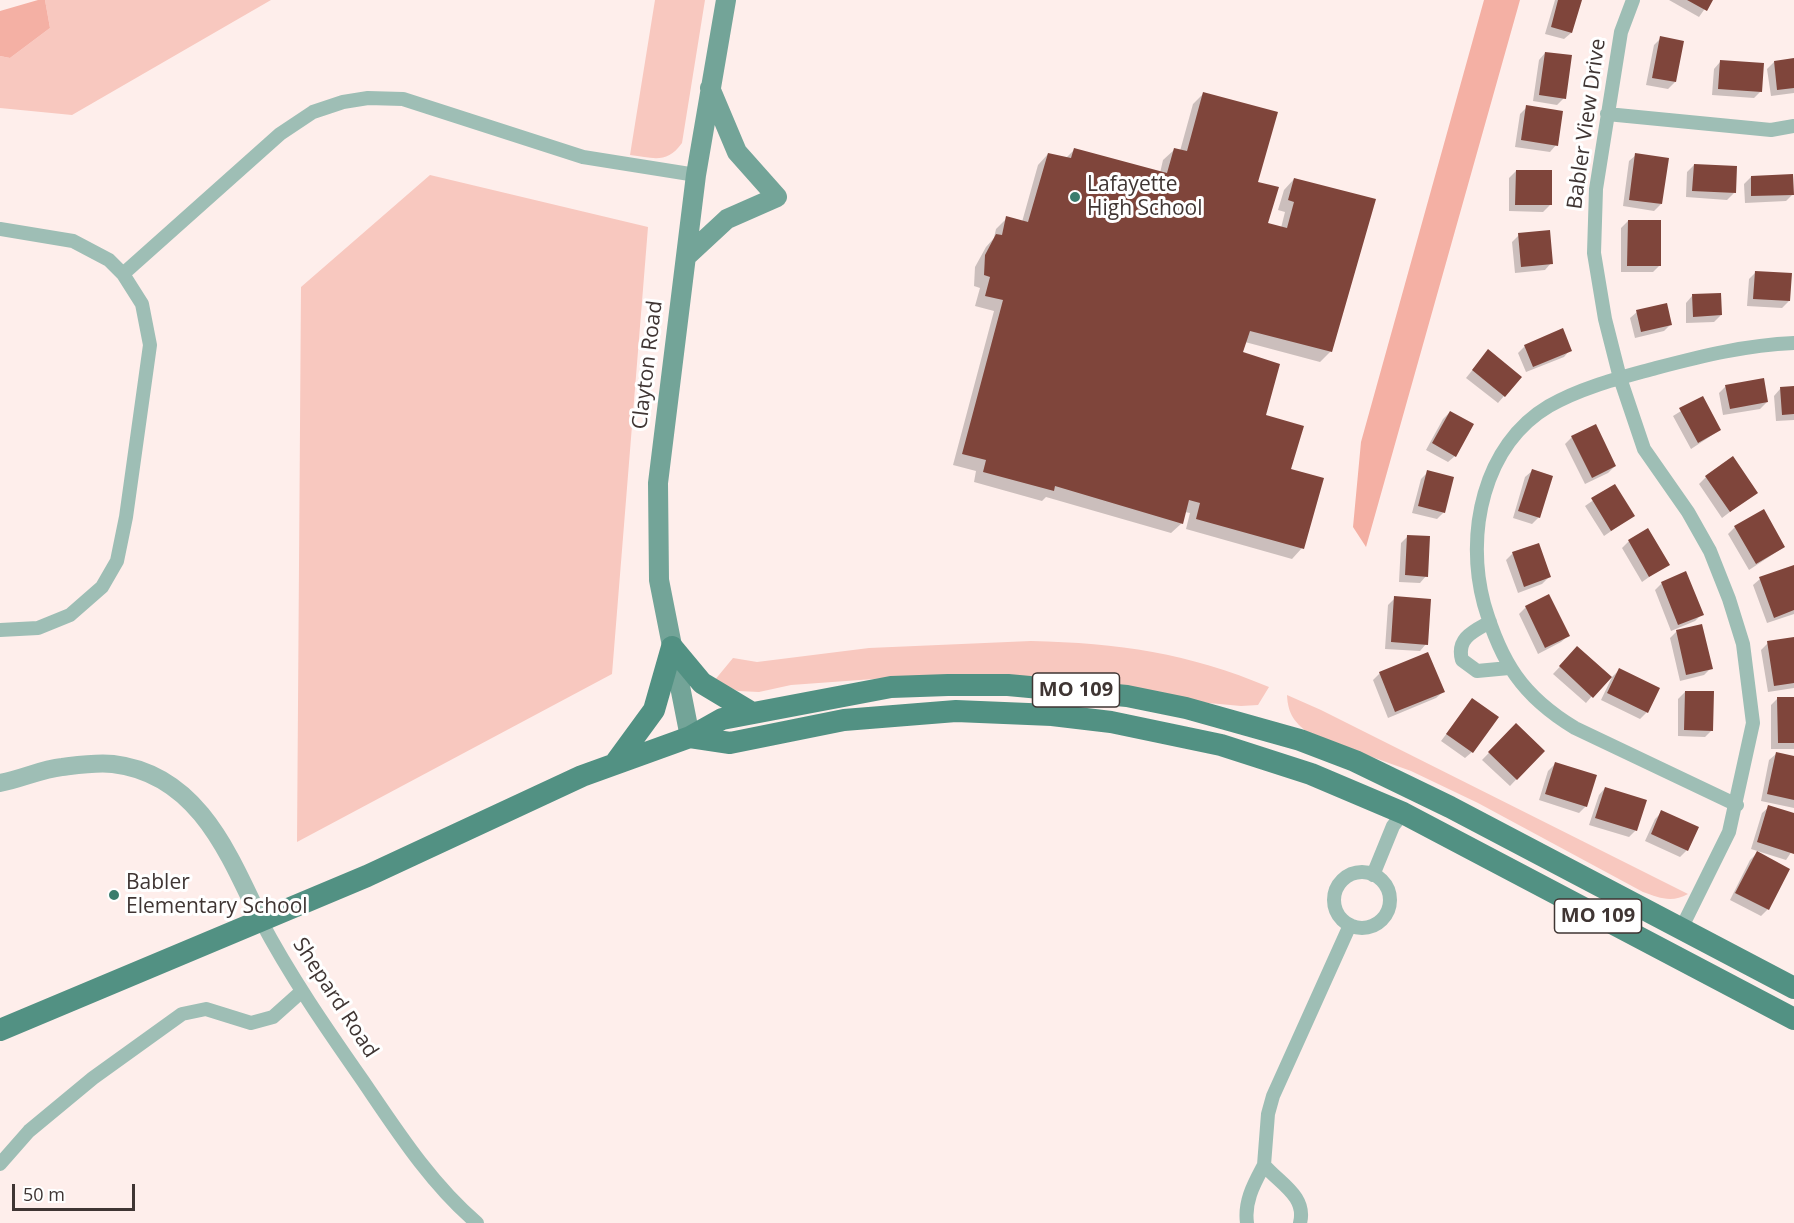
<!DOCTYPE html>
<style>
body{margin:0}
#map{position:relative;width:1794px;height:1223px;overflow:hidden;background:#feeeeb;font-family:"Open Sans",sans-serif}
canvas{display:block}
.scale{position:absolute;left:12px;top:1184px;width:123px;height:27px;box-sizing:border-box;border:3px solid #3f3533;border-top:0;padding-left:8px;font-size:18px;line-height:21px;white-space:nowrap;color:#3f3533;-webkit-text-stroke:4px #fff;paint-order:stroke}
</style>
<div id="map">
<canvas width="1794" height="1223"></canvas>
<div class="scale">50 m</div>
</div>
<script>
const context = document.querySelector('canvas').getContext('2d');
context.lineJoin = 'round';
function paint(path, color) { context.fillStyle = color; context.fill(path, 'evenodd'); }
function stroke(path, color, width, dash) { context.strokeStyle = color; context.lineWidth = width; context.lineCap = dash ? 'butt' : 'round'; context.setLineDash(dash || []); context.stroke(path); }
function drawText(font, color, halo, rows, align = 'center') {
  context.font = font + ' "Open Sans",sans-serif'; context.lineWidth = 6; context.setLineDash([]); context.textBaseline = 'middle'; context.strokeStyle = halo; context.fillStyle = color; for (const [text, x, y, turn = 0] of rows) {
    context.save(); context.translate(x, y); context.rotate((+turn || 0) * Math.PI / 180); context.textAlign = isNaN(turn) ? turn : align; if (halo) context.strokeText(text, 0, 0); context.fillText(text, 0, 0); context.restore();
  }
}
paint(new Path2D(`
 M45,0H271L72,115L0,108V56L10,58L50,28Z
 M655,0H705L682,143C667,164 654,158 630,155Z
 M430,175L648,227L612,674L297,842L301,287Z
 M1031,641C1119,643 1188,653 1269,687L1258,705L1241,706L915,676L791,685L759,692L738,691L714,681L733,658L757,662L869,648Z
 M1287,695L1321,710L1688,894C1672,903 1659,898 1643,892L1478,803L1411,771L1311,735C1295,723 1288,715 1287,695Z`), '#f8c8bf');
paint(new Path2D(`
 M38,0H45L50,28L10,58L0,56V11Z
 M1484,0H1520L1366,547L1353,527L1361,442Z`), '#f4b0a4');
paint(new Path2D(`
 M1555,0H1580L1571,33L1564,39L1545,34Z
 M1669,0H1711L1699,17Z
 M1661,38L1675,82L1668,89L1646,85L1654,45Z
 M1545,53L1564,98L1557,105L1533,101L1539,60Z
 M1794,60V93L1771,96L1767,69L1774,62Z
 M1720,62L1761,91L1754,98L1712,95L1714,69Z
 M1203,94L1256,183L1266,224L1281,228L1285,212L1278,210L1284,190L1294,179L1331,351L1320,362L1245,342L1242,353L1264,417L1289,470L1302,548L1292,559L1186,529L1190,513L1185,512L1182,523L1171,533L1046,497L1042,501L974,482L976,471L953,465L994,311L975,306L980,288L974,286L975,267L986,247L994,238L996,229L1007,218L1022,222L1038,165L1048,154L1065,159L1075,149L1160,173L1163,160L1174,150L1180,151L1193,104Z
 M1527,107L1556,145L1550,152L1515,147L1520,114Z
 M1636,155L1661,204L1654,211L1623,206L1629,161Z
 M1694,165L1734,193L1727,200L1686,197L1687,172Z
 M1516,171L1550,205L1543,212L1509,211V178Z
 M1751,177L1793,194L1786,201L1745,203L1744,184Z
 M1628,221L1660,265L1653,272H1621V228Z
 M1519,235L1551,263L1545,270L1515,273L1512,242Z
 M1755,273L1789,301L1782,308L1747,306L1749,279Z
 M1692,296L1721,315L1714,322L1686,323V303Z
 M1637,312L1671,324L1664,331L1635,338L1630,318Z
 M1525,346L1570,350L1564,357L1526,372L1518,353Z
 M1482,358L1504,396L1498,403L1466,378Z
 M1726,386L1767,402L1760,409L1723,415L1719,393Z
 M1794,388V420L1776,421L1774,396L1780,389Z
 M1702,398L1720,430L1691,449L1673,416Z
 M1450,412L1455,456L1448,462L1426,450L1443,419Z
 M1572,437L1615,466L1608,473L1585,484L1565,444Z
 M1532,471L1539,517L1532,524L1513,518L1525,477Z
 M1428,472L1444,512L1437,519L1412,513L1421,479Z
 M1706,477L1756,492L1722,518L1699,484Z
 M1614,486L1633,516L1604,536L1585,506Z
 M1735,527L1784,547L1749,570L1728,534Z
 M1408,536L1426,576L1420,583L1399,582L1401,543Z
 M1629,541L1668,564L1642,582L1622,548Z
 M1513,553L1549,577L1542,584L1518,593L1506,560Z
 M1794,567V614L1767,623L1753,585L1760,579Z
 M1662,583L1702,614L1695,621L1671,631L1655,590Z
 M1549,596L1568,636L1561,642L1538,654L1519,614L1526,607Z
 M1395,598L1426,644L1420,651L1385,649L1388,605Z
 M1677,631L1711,668L1704,675L1680,681L1670,638Z
 M1794,638V688L1768,692L1761,650L1768,643Z
 M1571,655L1592,696L1586,703L1553,674Z
 M1619,670L1647,712L1640,719L1601,700L1612,677Z
 M1380,673L1443,692L1436,698L1388,718L1373,680Z
 M1685,692L1712,730L1705,737L1678,736V699Z
 M1778,698H1794V749H1771V705Z
 M1472,700V752L1465,758L1441,741Z
 M1516,725L1543,751L1510,786L1482,760Z
 M1776,754L1794,758V808L1761,801L1769,760Z
 M1555,764L1586,806L1579,813L1539,800L1548,771Z
 M1605,788L1636,830L1629,837L1589,825L1599,795Z
 M1769,807L1794,814V848L1786,860L1751,849L1762,813Z
 M1662,812L1687,850L1680,857L1645,841L1655,819Z
 M1757,853L1788,870L1768,909L1761,916L1730,900L1750,860Z`), '#0003');
paint(new Path2D(`
 M1558,0H1582L1572,33L1551,27Z
 M1687,0H1713L1707,11Z
 M1660,36L1684,41L1676,82L1652,78Z
 M1545,52L1572,55L1566,99L1539,95Z
 M1794,58V88L1777,90L1774,61Z
 M1720,60L1764,63L1762,92L1718,89Z
 M1203,92L1278,112L1258,182L1279,187L1268,223L1287,228L1294,202L1288,200L1294,178L1376,199L1332,352L1250,331L1243,352L1280,364L1266,415L1304,426L1291,469L1324,478L1304,549L1196,519L1200,503L1189,500L1183,524L1055,486L1054,491L983,472L986,460L962,454L1003,300L985,296L990,277L984,275L985,255L996,234L1002,235L1006,216L1028,222L1048,153L1071,158L1074,148L1167,173L1174,148L1187,151Z
 M1526,105L1563,111L1558,146L1521,140Z
 M1635,153L1669,158L1662,204L1629,200Z
 M1694,164L1737,166L1736,193L1692,191Z
 M1516,170H1552V205H1515Z
 M1793,174L1794,195L1751,196V176Z
 M1628,220H1661V266H1627Z
 M1550,230L1553,264L1521,267L1518,233Z
 M1755,271L1792,273L1790,301L1753,299Z
 M1721,293L1722,315L1693,317L1692,294Z
 M1667,303L1672,325L1641,332L1636,310Z
 M1563,328L1572,351L1533,367L1524,345Z
 M1488,349L1522,377L1505,397L1472,370Z
 M1764,378L1768,402L1730,409L1725,385Z
 M1794,386V414L1782,415L1780,387Z
 M1703,396L1721,430L1698,443L1679,408Z
 M1450,411L1474,424L1456,457L1432,443Z
 M1596,424L1616,466L1592,478L1571,436Z
 M1733,456L1758,493L1730,512L1705,476Z
 M1532,469L1553,476L1540,518L1518,511Z
 M1427,470L1454,477L1445,513L1418,506Z
 M1615,484L1635,516L1611,531L1591,498Z
 M1764,509L1785,547L1756,564L1734,526Z
 M1648,528L1670,565L1649,577L1628,540Z
 M1407,535L1430,536L1428,577L1405,575Z
 M1539,543L1551,577L1524,587L1512,552Z
 M1794,565V610L1774,618L1759,577Z
 M1686,571L1704,615L1678,625L1661,582Z
 M1549,594L1570,636L1545,648L1525,606Z
 M1394,596L1431,599L1428,645L1391,642Z
 M1702,624L1713,669L1686,675L1676,630Z
 M1794,637V683L1774,686L1767,641Z
 M1577,646L1612,677L1593,698L1559,666Z
 M1428,652L1445,692L1395,712L1379,672Z
 M1619,668L1660,688L1648,713L1607,693Z
 M1685,691H1714L1713,731L1684,730Z
 M1777,697H1794V743H1778Z
 M1472,698L1499,717L1473,753L1446,734Z
 M1516,723L1545,751L1517,780L1488,752Z
 M1776,752L1794,756V800L1767,794Z
 M1555,762L1597,775L1587,807L1545,794Z
 M1605,787L1647,800L1637,831L1595,818Z
 M1768,805L1794,813V854L1757,842Z
 M1661,810L1699,827L1688,851L1651,834Z
 M1757,851L1790,869L1769,910L1735,893Z`), '#7f453b');
stroke(new Path2D(`
 M1633,0L1621,32L1596,189L1594,253L1605,319L1620,378L1644,449L1688,512L1710,551L1729,599L1743,644L1753,723L1729,832L1681,929
 M1607,114L1771,130L1794,126
 M0,229L73,241L109,260L123,274L142,304L150,345L126,517L117,561L102,587L70,615L38,628L0,630
 M123,274L280,134L313,112L343,102L368,98L403,99L583,157L696,175
 M1490,622C1474,631 1456,638 1462,660L1477,671L1509,668
 M1737,805L1575,728C1522,696 1501,662 1484,604C1465,534 1483,445 1549,406C1582,387 1620,378 1656,368C1702,356 1746,345 1794,343
 M1334 900a28 28 0 1 1 56 0a28 28 0 1 1-56 0Z
 M1373,875L1393,826L1403,813
 M260,919C290,976 326,1028 363,1081C397,1131 431,1184 477,1223
 M0,1164L29,1131L93,1078L182,1014L206,1009L251,1023L273,1017L301,992
 M1264,1165L1268,1114L1273,1096L1350,925
 M1247,1223C1244,1201 1254,1184 1264,1165C1279,1183 1307,1196 1300,1223`), '#9ebeb5', 14);
stroke(new Path2D(`
 M0,783C21,779 42,769 62,767C78,765 97,762 113,764C197,774 228,852 260,919`), '#9ebeb5', 18);
stroke(new Path2D(`
 M686,257L727,219L777,197L737,152L710,88
 M690,737L659,580L658,483L696,175L726,0`), '#73a498', 20);
stroke(new Path2D(`
 M672,647L702,683L752,713
 M690,737L730,743L844,720L956,711L1052,715L1111,722L1221,745L1311,774L1403,813L1794,1019
 M616,762L654,710L672,647
 M0,1030L367,876L582,776L690,737L722,719L891,687L948,685H1008L1127,696L1186,708L1300,740L1355,761L1450,807L1794,988`), '#529183', 22);
for (const [x, y, r, color] of [
 [1075,197,6,"#3a7c6d"],
 [114,895,6,"#3a7c6d"]
]) { const dot = new Path2D(); dot.arc(x, y, r, 0, 2 * Math.PI); context.fillStyle = color; context.fill(dot); stroke(dot, '#fff', 2); }
for (const [x, y, w] of [
 [1076,690,87],
 [1598,916,87]
]) { const box = new Path2D(); box.roundRect(x - w / 2, y - 17, w, 34, 4.5); context.fillStyle = '#fff'; context.fill(box); stroke(box, '#3f3533', 1.5); }
drawText('bold 20px', '#3f3533', null, [
 ["MO 109",1076,690],
 ["MO 109",1598,916]
]);
drawText('21px', '#3f3533', '#fff', [
 ["Babler View Drive",1587,124,-82],
 ["Clayton Road",648,365,-83],
 ["Shepard Road",335,998,57]
]);
drawText('21px', '#3f3533', '#fff', [
 ["Lafayette",1087,185],
 ["High School",1087,209],
 ["Babler",126,883],
 ["Elementary School",126,907]
], 'left');
</script>
